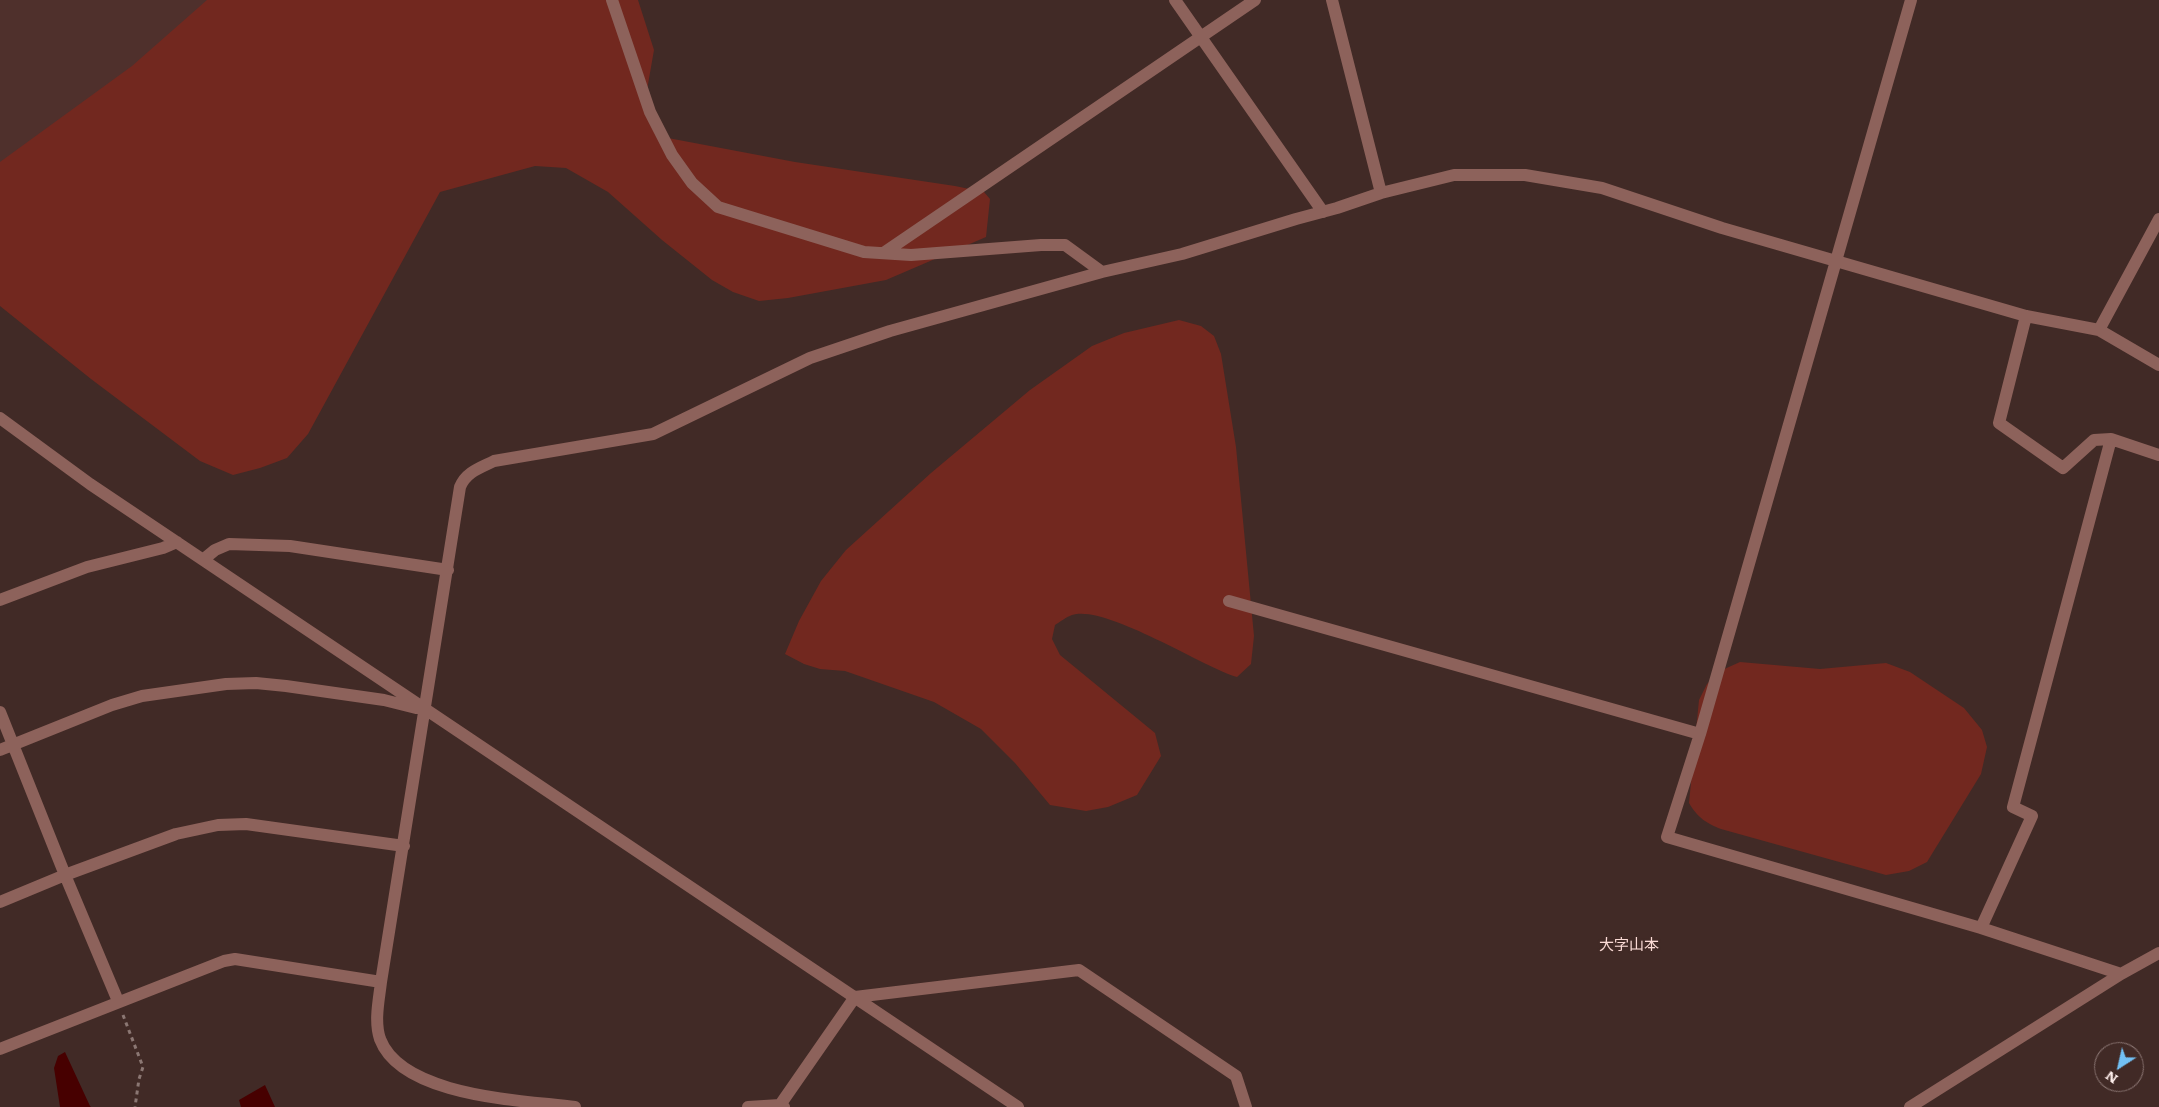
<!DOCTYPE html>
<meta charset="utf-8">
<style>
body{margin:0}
#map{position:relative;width:2159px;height:1107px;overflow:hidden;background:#412a26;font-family:Literata,serif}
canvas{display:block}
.north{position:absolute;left:2094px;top:1042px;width:50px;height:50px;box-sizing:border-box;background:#412a26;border:1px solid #8d7875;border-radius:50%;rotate:215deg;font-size:14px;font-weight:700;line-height:20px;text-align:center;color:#feeeeb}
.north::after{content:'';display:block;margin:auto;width:18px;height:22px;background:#72c1f5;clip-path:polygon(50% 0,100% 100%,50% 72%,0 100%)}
</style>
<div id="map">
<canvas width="2159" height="1107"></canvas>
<div class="north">N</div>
</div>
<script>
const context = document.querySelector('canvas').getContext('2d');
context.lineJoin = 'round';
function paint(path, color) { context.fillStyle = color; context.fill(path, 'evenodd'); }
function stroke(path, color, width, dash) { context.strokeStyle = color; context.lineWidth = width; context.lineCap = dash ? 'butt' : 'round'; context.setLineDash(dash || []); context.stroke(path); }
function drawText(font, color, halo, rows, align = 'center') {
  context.font = font + ' Literata,"Noto Sans JP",serif'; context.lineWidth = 4.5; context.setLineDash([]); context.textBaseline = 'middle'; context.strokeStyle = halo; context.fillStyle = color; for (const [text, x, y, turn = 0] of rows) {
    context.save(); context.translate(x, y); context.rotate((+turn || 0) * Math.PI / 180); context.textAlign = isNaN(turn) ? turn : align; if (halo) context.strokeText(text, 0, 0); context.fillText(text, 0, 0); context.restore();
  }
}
paint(new Path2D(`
 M0,0H209L0,186Z`), '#4f302c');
paint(new Path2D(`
 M207,0H638L654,50L647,90V115L668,138L795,162L955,186L984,192L990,199L986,237L886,280L788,298L759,301L733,292L712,280L662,240L608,192L566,168L535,166L440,192L308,434L287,458L260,468L233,475L200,461L91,379L0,306V162L132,66Z
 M1179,320L1201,326L1214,336L1221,354L1236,447L1254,636L1251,664L1237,677C1201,666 1105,604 1072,615C1066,617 1060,622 1055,625L1052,639L1060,655L1155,733L1161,756L1137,795L1108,807L1086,811L1050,805L1015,763L981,729L934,702L845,671L820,669L804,664L785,654L799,621L821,581L846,550L931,473L1030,390L1092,346L1124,333Z
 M1740,662L1820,669L1886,663L1910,672L1964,708L1982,730L1987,747L1981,774L1927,862L1909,871L1886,875L1721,829C1706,823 1698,818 1689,803L1699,700L1707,684L1720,671Z`), '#72281f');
paint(new Path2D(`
 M65,1052L90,1106L91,1107H60L54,1068L58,1056Z
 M265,1085L275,1107H241L239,1100Z`), '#470000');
stroke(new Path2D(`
 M123,1015L143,1067L139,1079L135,1107`), '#8b7773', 3, [4, 4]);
stroke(new Path2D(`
 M612,0L650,112L672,155L692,183L718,207L864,252L911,255L1041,245H1065L1102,272
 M1175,0L1323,212
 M1332,0L1381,193
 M1911,0L1700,734L1667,837L1981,928L2121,974
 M885,252L1255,0
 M2026,316L1999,423L2063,468L2094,440L2111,439L2159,455
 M2099,330L2159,219
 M0,418L90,484L1018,1107
 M204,559L215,550L229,544L290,546L448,570
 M0,600L87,567L163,548L177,542
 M1229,601L1700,734
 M0,712L65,875L118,1001
 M0,750L112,705L142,696L226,684L256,683L286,686L384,700L416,708
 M0,902L65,875L176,834L218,825L246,824L404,846
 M1981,928L2032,816L2013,807L2111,439
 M0,1049L224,961L235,959L381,982
 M575,1107C522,1100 402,1097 380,1039C374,1021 379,1000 381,982L460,487C466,472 480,468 494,461L653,434L810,358L890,331L1102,272L1182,254L1296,219L1337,208L1381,193L1454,175H1525L1602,188L1722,228L2026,316L2099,330L2159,365
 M748,1107L780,1105
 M784,1107L780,1105L855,997L1079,970L1236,1076L1246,1107
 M1910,1107L2121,974L2159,953`), '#8d625b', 12);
drawText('15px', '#fadad5', '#412a26', [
 ["大字山本",1629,946]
]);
</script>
